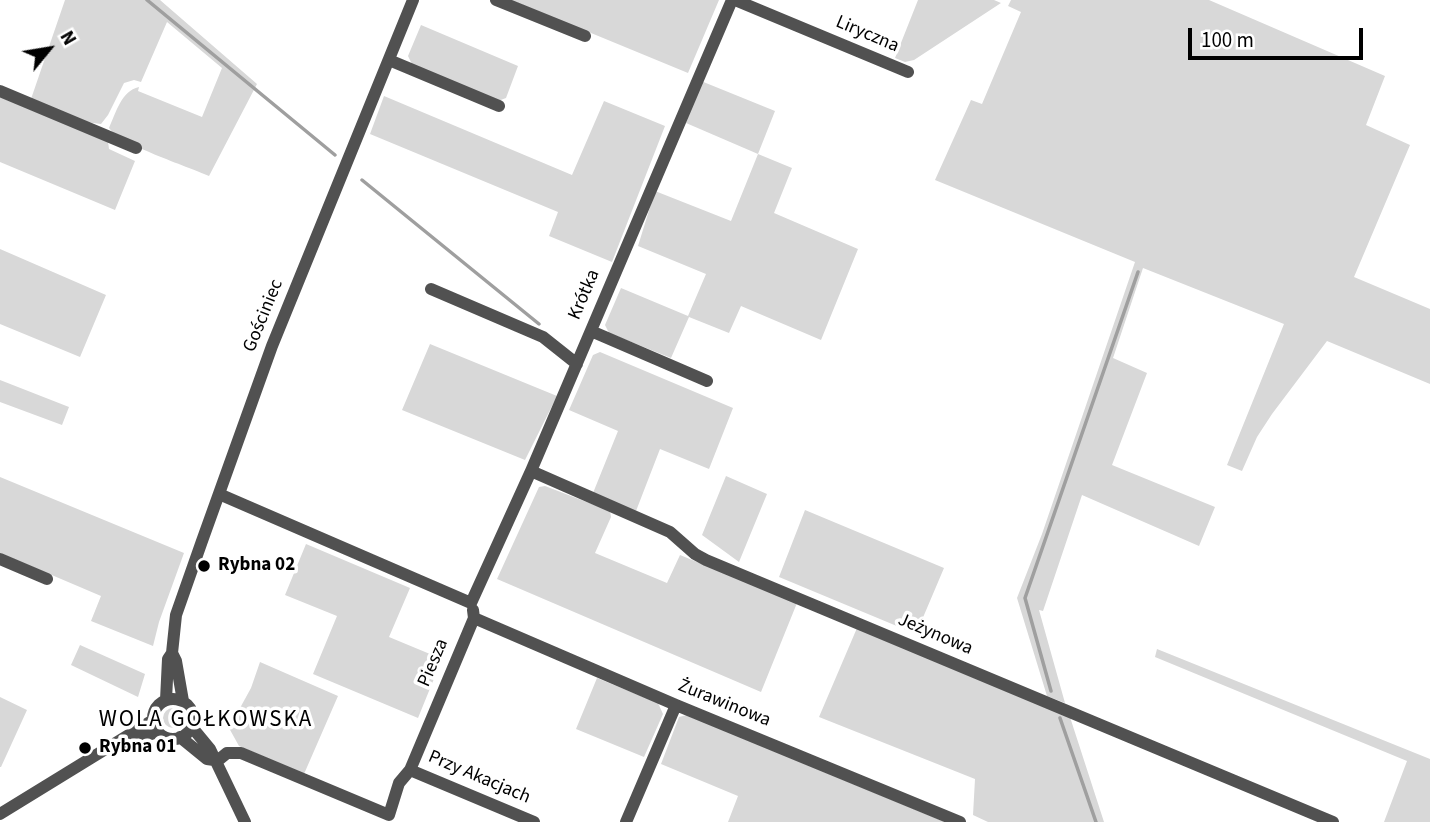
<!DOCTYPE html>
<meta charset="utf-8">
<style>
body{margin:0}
#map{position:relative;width:1430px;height:822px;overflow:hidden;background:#fff;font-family:"Source Sans 3",sans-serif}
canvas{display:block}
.north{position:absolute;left:14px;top:14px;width:70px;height:70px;-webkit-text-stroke:5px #fff;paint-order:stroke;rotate:60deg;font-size:19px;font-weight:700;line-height:28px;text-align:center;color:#000}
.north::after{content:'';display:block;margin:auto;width:24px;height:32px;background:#000;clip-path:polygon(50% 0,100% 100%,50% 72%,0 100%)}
.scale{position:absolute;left:1188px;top:28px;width:175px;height:32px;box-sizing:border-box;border:4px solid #000;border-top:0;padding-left:9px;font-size:21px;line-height:24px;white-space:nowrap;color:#000;-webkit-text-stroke:5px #fff;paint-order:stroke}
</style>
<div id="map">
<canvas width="1430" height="822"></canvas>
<div class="north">N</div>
<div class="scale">100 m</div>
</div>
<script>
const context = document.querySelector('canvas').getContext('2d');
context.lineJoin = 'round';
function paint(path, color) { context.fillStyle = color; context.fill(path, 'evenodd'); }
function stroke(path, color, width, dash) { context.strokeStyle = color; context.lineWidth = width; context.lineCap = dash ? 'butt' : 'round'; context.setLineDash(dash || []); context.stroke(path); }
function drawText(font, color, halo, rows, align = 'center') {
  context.font = font + ' "Source Sans 3",sans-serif'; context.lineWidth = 7; context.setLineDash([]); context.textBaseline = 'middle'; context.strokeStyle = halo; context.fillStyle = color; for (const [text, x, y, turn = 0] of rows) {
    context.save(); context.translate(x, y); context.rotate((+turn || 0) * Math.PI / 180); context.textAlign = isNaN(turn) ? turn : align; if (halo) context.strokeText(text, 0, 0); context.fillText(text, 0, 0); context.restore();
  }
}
paint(new Path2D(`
 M65,0H160L257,84L209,176C187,166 121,145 109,128C116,113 121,91 139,87L138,91L202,117L222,68L167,22L141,82L134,80L124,83L108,115L101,124L85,122L31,99Z
 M511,0H719L688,73Z
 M918,0H994L1001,3L914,60L905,62L895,58Z
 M1011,0H1209L1385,76L1366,125L1410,145L1354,277L1430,309V384L1327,341L1272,414L1257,437L1242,471L1227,465L1284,324L1143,268L1113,358L1147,373L1112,465L1215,507L1199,546L1082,495L1043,611L1039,610L1065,703L1047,696L1017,598L1042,534L1135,262L935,180L971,100L982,104L1021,12L1008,6Z
 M421,25L518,66L506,98L498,101L413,66L408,56Z
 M701,81L775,111L758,154L792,168L774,213L858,249L821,340L741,306L729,333L689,317L671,358L609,333L605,325L621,288L688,316L706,274L638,246L655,191L731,221L758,154L686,123Z
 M0,96L108,141L109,149L135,161L115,210L0,162Z
 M384,96L572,175L604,101L665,126L612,262L549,236L558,212L370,134Z
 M0,249L106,295L80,357L0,324Z
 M430,344L557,396L525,460L402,410Z
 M600,352L733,408L709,469L660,449L636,511L593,493L618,431L569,410L593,355Z
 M0,380L69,407L62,425L0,402Z
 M726,476L767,494L739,562L702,535Z
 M0,477L184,553L159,622L153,646L91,621L101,596L0,553Z
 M545,486L610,511L611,517L595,553L667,583L680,555L797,603L761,692L497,579L539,487Z
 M805,510L944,568L916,634L779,577Z
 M306,544L410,588L389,637L442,659L418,718L313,674L337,616L285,595Z
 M857,628L1069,714L1104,822H988L973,815L975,779L819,717Z
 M80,645L145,674L138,697L71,665Z
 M1157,649L1430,759V822H1384L1407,761L1155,657Z
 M260,662L338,696L304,774L239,746L229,728L251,688Z
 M597,678L658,703L663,714L644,757L576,729Z
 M0,697L27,710L1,767H0Z
 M163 718a10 10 0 1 1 20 0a10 10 0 1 1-20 0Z
 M687,715L945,822H728L738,796L661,764L679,717Z`), '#d8d8d8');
stroke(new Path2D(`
 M147,0L335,155
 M362,180L539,324
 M1051,691L1025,598L1138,272
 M1060,718L1096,822`), '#9f9f9f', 3.5);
stroke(new Path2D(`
 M496,0L585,36
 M735,0L908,72
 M389,60L499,106
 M0,91L136,148
 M431,289L543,337L577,364
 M591,331L707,381
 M531,471L670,532L695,554L706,560L1333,822
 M219,494L471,603
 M0,559L47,579
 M471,603L531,471L732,0
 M474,618L676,705L960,822
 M172,653L176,661L183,701
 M153 719a20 20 0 1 1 40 0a20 20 0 1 1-40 0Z
 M166,700L168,659L172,653L176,615L202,541L272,346L413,0
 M191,726L210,749L245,822
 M180,737L207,759L214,760
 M124,742L158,732
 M216,762L227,753H241L389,815L399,783L410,770L474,618L473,610
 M410,770L534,822
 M0,814L153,720
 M626,822L676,705`), '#515151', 12);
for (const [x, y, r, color] of [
 [204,566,7,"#000"],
 [85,748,7,"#000"]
]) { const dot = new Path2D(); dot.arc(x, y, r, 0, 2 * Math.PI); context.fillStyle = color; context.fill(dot); stroke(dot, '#fff', 2.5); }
drawText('19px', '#000', '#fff', [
 ["Liryczna",867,35,23],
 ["Krótka",585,295,-67],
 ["Gościniec",264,316,-68],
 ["Jeżynowa",935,635,23],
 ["Piesza",434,663,-67],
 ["Żurawinowa",724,704,22],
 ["Przy Akacjach",479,778,23]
]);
drawText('bold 19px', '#000', '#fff', [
 ["Rybna 02",218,566],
 ["Rybna 01",99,748]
], 'left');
context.letterSpacing = '2px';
drawText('23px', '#000', '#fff', [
 ["WOLA GOŁKOWSKA",206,721]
]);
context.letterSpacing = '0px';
</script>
